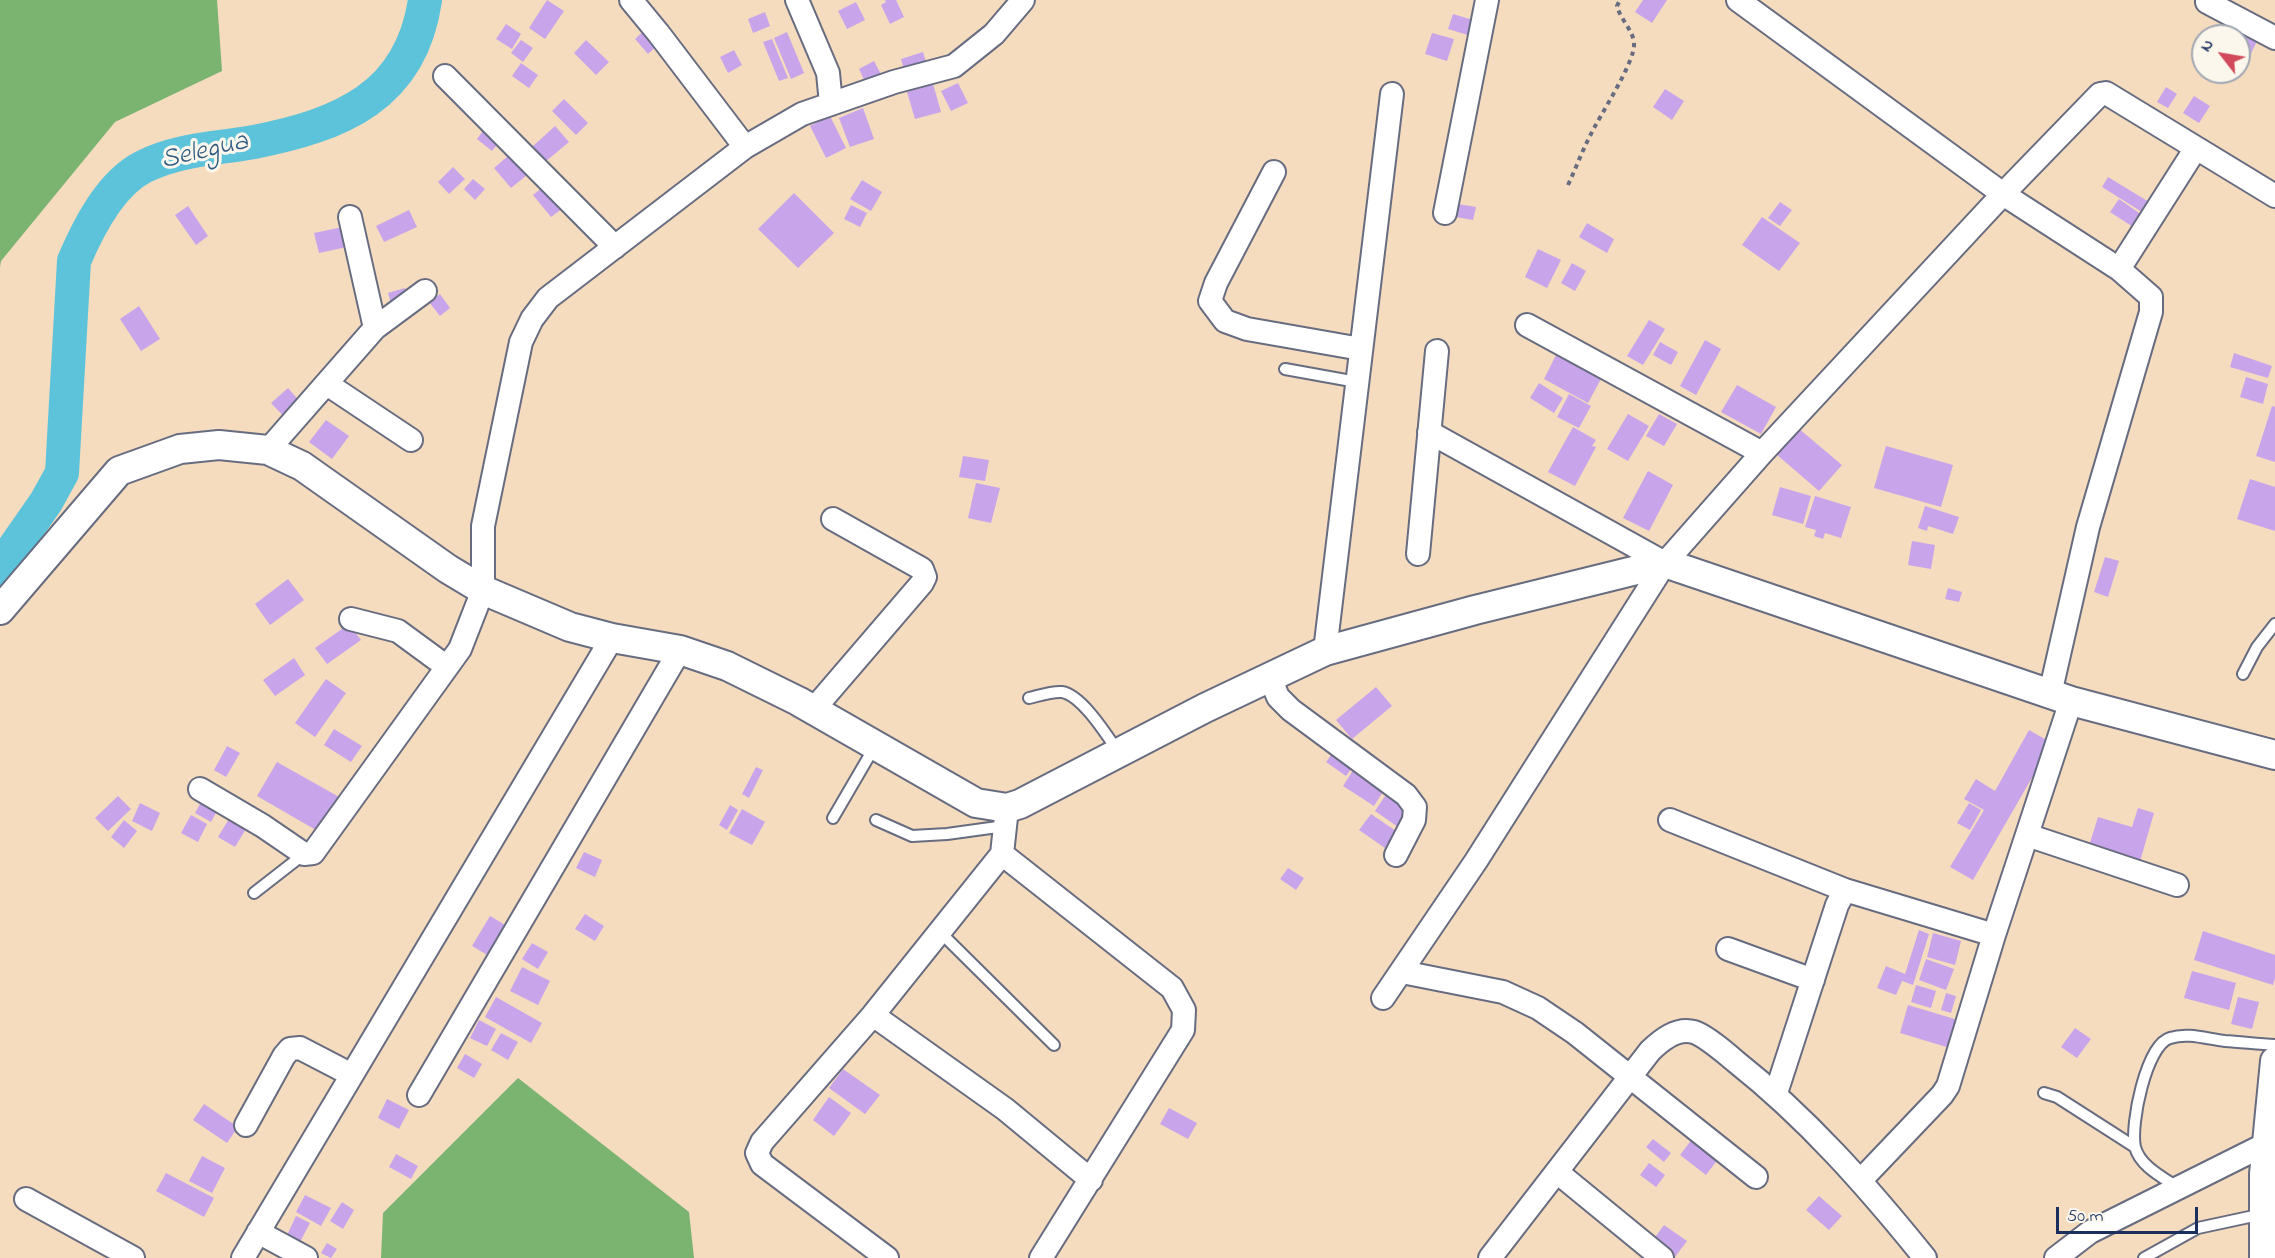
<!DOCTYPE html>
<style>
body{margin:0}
#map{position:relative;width:2275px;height:1258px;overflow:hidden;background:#f5dcbf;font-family:"Indie Flower",sans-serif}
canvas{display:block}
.north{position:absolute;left:2191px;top:24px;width:60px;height:60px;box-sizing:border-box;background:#fbf7ec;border:2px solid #a1a7b3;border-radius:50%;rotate:301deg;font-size:16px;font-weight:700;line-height:24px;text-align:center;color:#1b2f5e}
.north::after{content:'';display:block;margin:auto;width:21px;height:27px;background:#d1495b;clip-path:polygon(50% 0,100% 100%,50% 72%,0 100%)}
.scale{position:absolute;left:2056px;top:1207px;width:142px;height:27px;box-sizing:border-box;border:3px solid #1b2f5e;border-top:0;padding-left:8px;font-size:18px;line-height:21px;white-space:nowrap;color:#1b2f5e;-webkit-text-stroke:4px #fbf7ec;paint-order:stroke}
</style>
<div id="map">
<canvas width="2275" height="1258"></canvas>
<div class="north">N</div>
<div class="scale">50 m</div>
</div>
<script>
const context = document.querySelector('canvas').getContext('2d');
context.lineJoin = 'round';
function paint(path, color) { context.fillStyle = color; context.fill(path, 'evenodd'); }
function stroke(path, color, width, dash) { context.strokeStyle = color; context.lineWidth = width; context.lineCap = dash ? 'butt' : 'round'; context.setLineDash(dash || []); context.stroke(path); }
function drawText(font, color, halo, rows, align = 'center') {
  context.font = font + ' "Indie Flower",sans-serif'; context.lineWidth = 6; context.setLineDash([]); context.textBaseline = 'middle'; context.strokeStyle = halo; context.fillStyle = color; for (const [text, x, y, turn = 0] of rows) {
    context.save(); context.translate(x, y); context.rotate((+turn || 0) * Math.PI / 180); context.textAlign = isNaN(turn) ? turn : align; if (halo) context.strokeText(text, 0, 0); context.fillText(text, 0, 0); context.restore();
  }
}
paint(new Path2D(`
 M0,0H217L222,71L115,122L1,261L0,267Z
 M518,1078L689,1212L694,1258H381L383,1213Z`), '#7bb371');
stroke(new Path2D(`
 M0,568L46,502L62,473L74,261C88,228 110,184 143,167C178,149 216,149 254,142C340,125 411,97 425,0`), '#5dc3da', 34);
paint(new Path2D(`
 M547,0L564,11L545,39L529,28Z
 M885,0H896L904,17L890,24L881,5L886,2Z
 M1643,0H1667L1652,23L1635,12Z
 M856,2L865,20L847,29L838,11Z
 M765,12L770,26L753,33L748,19Z
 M1453,14L1476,21L1471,36L1448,29Z
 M506,24L521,34L512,49L496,39Z
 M649,26L662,41L648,54L635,39Z
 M2244,30L2259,37L2245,66L2239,63V40Z
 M787,32L804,73L791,79L774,38Z
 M1432,33L1454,39L1447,61L1425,54Z
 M772,39L788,78L779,81L763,42Z
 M521,40L533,48L523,62L511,53Z
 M586,40L609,62L596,75L574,53Z
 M734,50L742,65L728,73L720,57Z
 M923,52L928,68L906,76L901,59Z
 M874,61L883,78L867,86L859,69Z
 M521,63L538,75L529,88L512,76Z
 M958,83L968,103L951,111L941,91Z
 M933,84L941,112L915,119L907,92Z
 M2166,87L2177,94L2168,108L2157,102Z
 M1665,89L1684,101L1672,120L1653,107Z
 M2194,96L2210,106L2199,123L2183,113Z
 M564,99L588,123L576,135L552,111Z
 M863,108L874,139L850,147L839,118Z
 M830,116L846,148L826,158L810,126Z
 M488,124L503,137L492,151L477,139Z
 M555,126L569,142L545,162L532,147Z
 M515,150L532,171L511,188L494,168Z
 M453,167L465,179L449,194L438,182Z
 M2108,177L2149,202L2142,212L2102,187Z
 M473,179L485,189L475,200L464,189Z
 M862,180L882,192L871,211L850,199Z
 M548,183L567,205L551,217L533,195Z
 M794,193L834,233L798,268L758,229Z
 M2119,199L2142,215L2133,227L2110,212Z
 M1780,202L1792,210L1780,226L1768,218Z
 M1458,204L1476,207L1473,220L1456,217Z
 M851,205L867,213L860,227L844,219Z
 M188,206L208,236L196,245L175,215Z
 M409,210L417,227L384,242L376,226Z
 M1762,217L1800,243L1779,271L1742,245Z
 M1587,223L1614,239L1607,253L1579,237Z
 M347,226L351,246L319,253L314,233Z
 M1538,249L1561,260L1547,288L1525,277Z
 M1572,263L1586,271L1575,291L1561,283Z
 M405,288L410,301L392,307L388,293Z
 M440,294L450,308L440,316L429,302Z
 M139,306L160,339L141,351L120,319Z
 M1649,320L1665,329L1643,365L1627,356Z
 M1705,340L1721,349L1696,395L1680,386Z
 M1660,342L1678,352L1671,365L1653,355Z
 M2234,353L2272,366L2268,378L2230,367Z
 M1556,355L1601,379L1588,403L1544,379Z
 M2246,377L2268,384L2263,404L2240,397Z
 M1539,383L1563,398L1554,413L1530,398Z
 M1737,385L1776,407L1761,434L1721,412Z
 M288,388L302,404L286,419L271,403Z
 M1569,394L1591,406L1579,428L1557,417Z
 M2272,406L2275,407V462L2256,456Z
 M1628,414L1649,426L1628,461L1607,449Z
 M1659,414L1677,424L1664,446L1646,436Z
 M326,420L349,436L332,459L309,442Z
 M1573,427L1596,440L1592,446L1596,447L1575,486L1548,472Z
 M1798,428L1842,465L1819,491L1776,454Z
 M1886,446L1953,465L1941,507L1874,488Z
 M963,456L989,460L985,481L959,477Z
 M1648,471L1673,485L1649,531L1623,518Z
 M2250,479L2275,487V531L2237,519Z
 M976,483L1000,488L991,523L968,518Z
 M1780,487L1811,496L1803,524L1772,515Z
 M1815,496L1851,507L1841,538L1825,533L1823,539L1814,536L1816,530L1805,527Z
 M1925,506L1959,517L1953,534L1928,526L1927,531L1918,528Z
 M1912,541L1935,545L1931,569L1908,565Z
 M2105,557L2119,561L2108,597L2094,592Z
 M288,579L304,600L270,625L255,604Z
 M1948,588L1962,592L1959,602L1945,599Z
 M349,624L361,640L327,664L315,648Z
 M294,658L305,675L275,696L263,680Z
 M326,679L346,693L315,737L295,723Z
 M1376,687L1392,706L1352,739L1336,720Z
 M334,729L362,746L351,762L324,745Z
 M2029,730L2052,743L1973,880L1950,867L1984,810L1964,799L1976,779L1995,791Z
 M227,746L240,753L226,777L214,770Z
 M1334,751L1354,765L1346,776L1326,762Z
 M277,762L341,798L321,833L257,796Z
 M756,767L763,770L749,798L742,794Z
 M1355,767L1386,787L1374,806L1343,786Z
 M206,793L222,802L211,822L195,813Z
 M1387,793L1411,809L1398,827L1375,811Z
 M118,796L131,809L108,831L95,818Z
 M140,803L160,813L152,831L132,821Z
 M1969,803L1981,810L1970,830L1957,823Z
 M730,805L738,810L727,830L719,825Z
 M2138,808L2154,813L2139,865L2088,849L2098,817L2132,827Z
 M742,809L765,822L752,845L729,833Z
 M232,814L249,824L235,847L218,837Z
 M1371,814L1396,831L1385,848L1359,830Z
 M191,815L207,824L198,842L181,833Z
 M124,820L137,831L124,848L111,837Z
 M584,852L602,860L595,877L576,868Z
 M1288,868L1304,878L1296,890L1280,879Z
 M585,914L604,926L595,941L575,929Z
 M490,916L507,926L489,956L472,946Z
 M1919,930L1929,934L1913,985L1902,981L1896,995L1877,988L1886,966L1905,974Z
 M2203,931L2275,955V978L2273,985L2194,960Z
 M1933,933L1961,941L1955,965L1927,957Z
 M532,943L548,952L538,969L522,959Z
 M1926,959L1954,969L1946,990L1919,980Z
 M522,967L550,981L538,1005L510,991Z
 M2192,971L2236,983L2229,1010L2184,998Z
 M1916,985L1936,991L1931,1008L1911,1002Z
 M1946,993L1956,996L1951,1013L1941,1010Z
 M496,997L542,1023L531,1043L485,1017Z
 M2238,997L2259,1002L2252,1029L2231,1024Z
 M1908,1005L1958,1020L1950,1048L1900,1033Z
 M479,1020L496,1029L487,1046L470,1038Z
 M2075,1028L2091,1039L2077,1058L2061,1047Z
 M501,1033L518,1042L508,1060L491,1050Z
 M465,1054L482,1064L474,1078L457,1068Z
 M843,1069L880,1095L865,1114L829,1088Z
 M829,1097L851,1113L834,1136L813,1120Z
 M387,1099L409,1110L399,1129L378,1118Z
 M204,1104L238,1127L227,1143L193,1120Z
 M1169,1108L1197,1123L1188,1139L1160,1124Z
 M1696,1134L1722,1154L1706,1175L1680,1155Z
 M1653,1139L1671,1153L1664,1162L1646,1147Z
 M396,1154L418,1166L411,1179L389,1167Z
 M202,1156L225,1168L212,1193L189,1181Z
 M1649,1163L1665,1175L1656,1187L1640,1175Z
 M166,1173L214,1198L204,1217L156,1191Z
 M305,1195L331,1208L321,1226L296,1212Z
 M1819,1196L1842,1216L1829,1230L1806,1210Z
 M342,1202L354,1210L343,1229L330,1221Z
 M296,1216L310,1223L299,1244L286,1237Z
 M1664,1225L1687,1241L1675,1257L1653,1240Z
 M327,1243L337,1249L331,1258L321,1253Z`), '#c8a5ea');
const service = new Path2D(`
 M1285,369L1357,382
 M2243,674L2257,647L2275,624
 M1029,698C1038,696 1052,691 1062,692C1082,695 1108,737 1119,753
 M833,818L875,746
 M876,820L912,836L947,834L1005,826
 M254,893L304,854
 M940,932L1054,1045
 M2044,1093L2057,1097L2135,1147
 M2177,1187C2162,1177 2140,1166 2135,1147C2130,1125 2146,1045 2170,1038C2188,1032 2207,1039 2225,1041C2241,1042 2258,1044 2275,1045
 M2144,1258L2198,1228L2263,1214`);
const minor = new Path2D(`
 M631,0L659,34L745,147
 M797,0L828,73L831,104
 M1738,0L2003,194L2119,269L2151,297V312L2088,527L2050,694
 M2207,2L2275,38
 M445,76L615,247
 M1274,172L1216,283L1210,301L1225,321L1247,329L1361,349
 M1445,213L1487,0
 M350,217L375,328
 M2119,269L2196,148
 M1527,325L1762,453
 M327,384L411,440
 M1429,432L1665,563
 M268,450L375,328L425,291
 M1418,554L1437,351
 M351,619L398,631L447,667
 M1325,651L1392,94
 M1270,677L1278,697L1291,710L1406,795L1415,807L1414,820L1396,855
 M813,710L922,583L925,577L922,569L833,519
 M200,789L263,826L304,854L313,853L460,649L483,590V526L521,342L532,319L548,298L745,147L802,114L894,82L954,66L994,34L1023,0
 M1670,820L1845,890L1994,935
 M2027,835L2177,885
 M1002,854L1172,988L1184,1010L1183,1030L1041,1258
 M1728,949L1813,980
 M1402,972L1503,992L1538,1008L1575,1033L1756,1177
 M1383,998L1476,861L1665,563L1762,453L2003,194L2100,94L2106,93L2275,196
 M873,1015L1005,1109L1091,1180
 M1776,1093L1837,905L1845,890
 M419,1095L680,650
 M246,1125L284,1056L290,1049L300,1048L352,1075
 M1557,1172L1662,1258
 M1861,1180L1942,1095L1948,1086L1994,935L2071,701
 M26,1199L133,1258
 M258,1232L306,1258
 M243,1258L612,638
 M887,1258L762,1164L757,1153L762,1142L873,1015L1002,854L1007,808
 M1490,1258L1650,1051C1661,1040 1677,1027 1694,1032C1704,1035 1727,1054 1735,1061C1807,1118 1867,1186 1925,1258
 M2056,1258L2090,1232L2266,1144`);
const tertiary = new Path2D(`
 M0,610L119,471L180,449L219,445L268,450L302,466L448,569L483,590L570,627L612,638L680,650L727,666L798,701L976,803L1007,808L1020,804L1205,708L1325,651L1475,610L1665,563L2071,701L2275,755
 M2264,1258V1174L2275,1061`);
stroke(service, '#676c80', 14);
stroke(minor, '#676c80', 26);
stroke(tertiary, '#676c80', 32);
stroke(new Path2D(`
 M1568,185C1576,168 1582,151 1591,134C1600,115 1636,61 1634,43C1633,30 1620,19 1617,6L1620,0`), '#676c80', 4, [4.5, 4.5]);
stroke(service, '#fff', 10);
stroke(minor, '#fff', 22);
stroke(tertiary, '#fff', 28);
drawText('italic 27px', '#2f5b83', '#fbf7ec', [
 ["Selegua",205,153,-13]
]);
</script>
